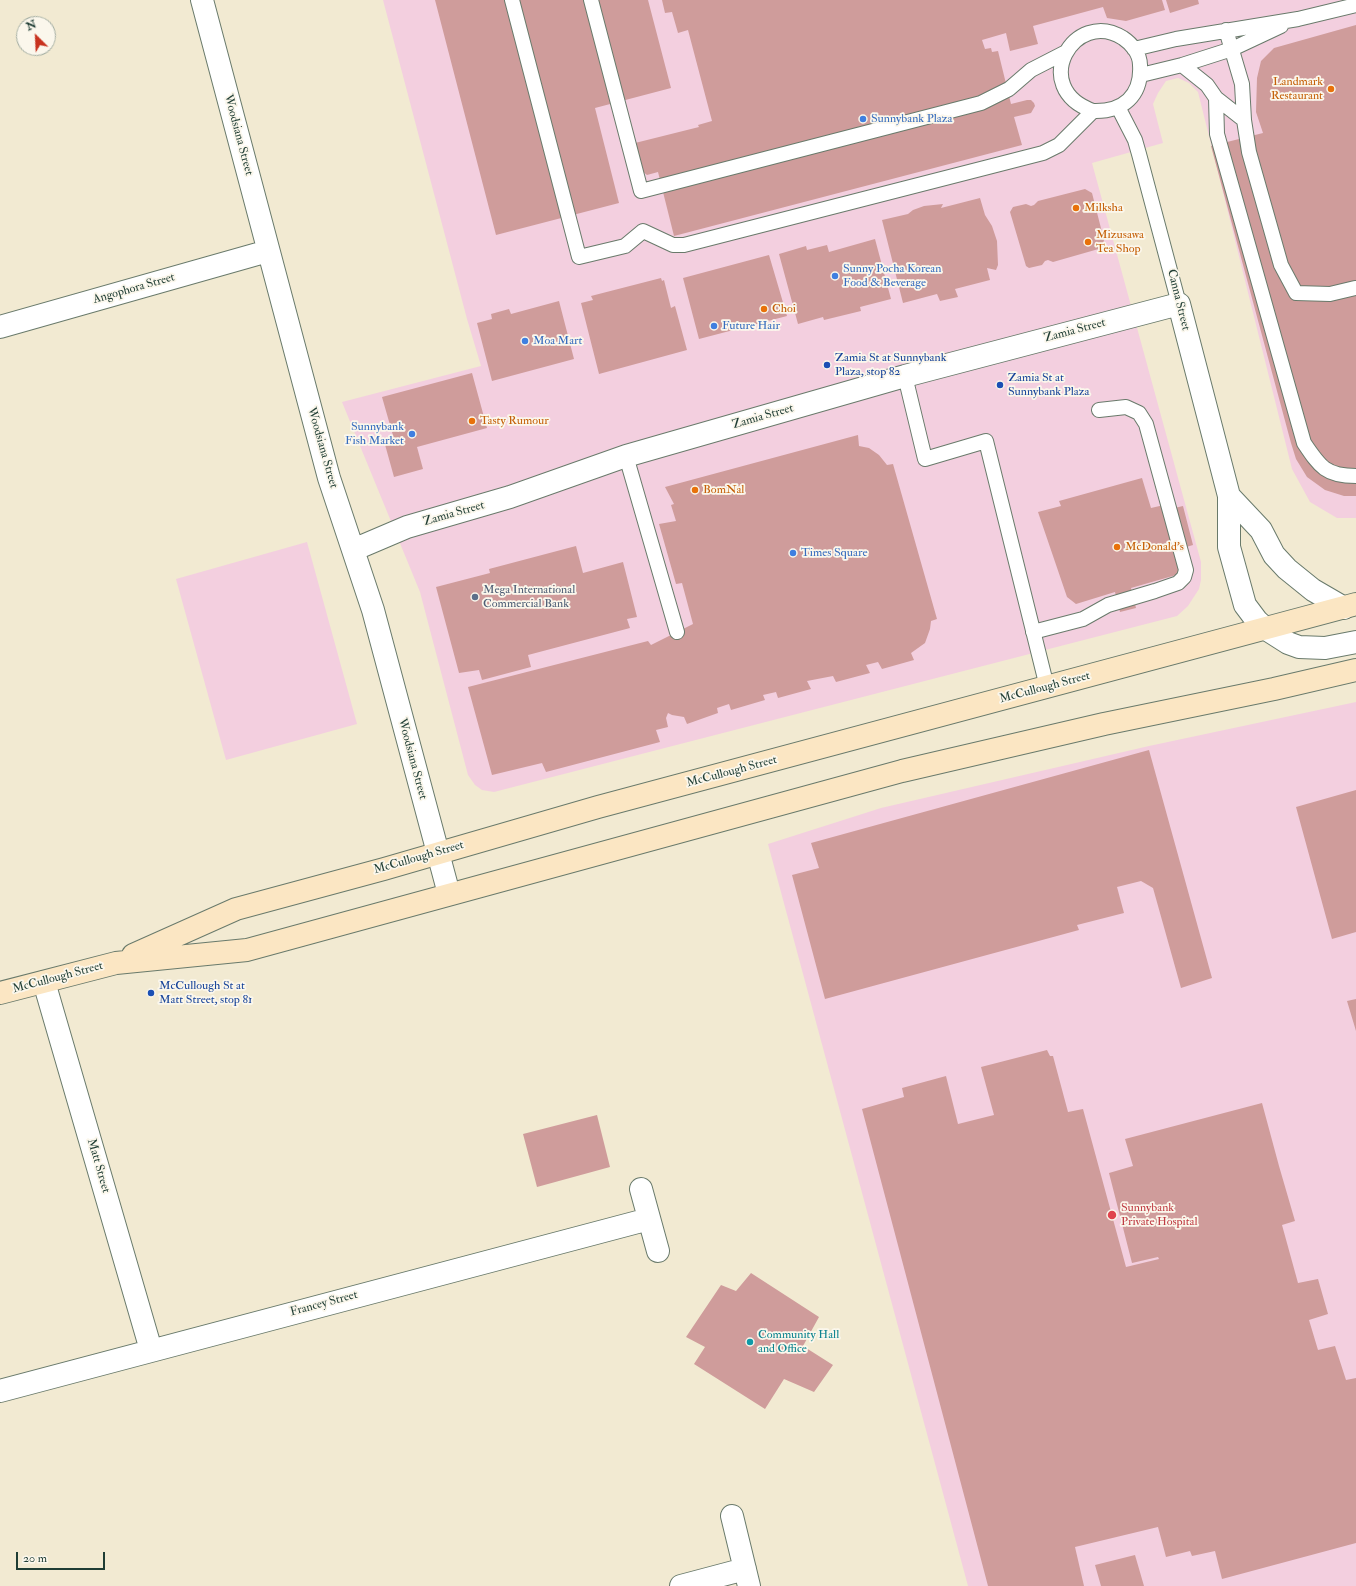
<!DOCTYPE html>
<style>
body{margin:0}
#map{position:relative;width:1356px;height:1586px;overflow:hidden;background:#f2ead2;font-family:"IM FELL Double Pica",serif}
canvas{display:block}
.north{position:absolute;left:16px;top:16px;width:40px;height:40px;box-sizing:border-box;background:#fbf7ec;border:1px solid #a3ada2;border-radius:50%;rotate:336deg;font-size:11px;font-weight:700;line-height:16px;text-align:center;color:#1f3d34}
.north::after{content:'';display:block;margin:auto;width:14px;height:18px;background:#c8321e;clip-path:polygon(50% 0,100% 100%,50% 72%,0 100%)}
.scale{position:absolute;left:16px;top:1552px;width:89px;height:18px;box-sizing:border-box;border:2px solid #1f3d34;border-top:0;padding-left:5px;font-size:12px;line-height:14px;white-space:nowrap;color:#1f3d34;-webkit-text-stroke:3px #fbf7ec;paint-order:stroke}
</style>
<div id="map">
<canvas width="1356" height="1586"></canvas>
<div class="north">N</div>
<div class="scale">20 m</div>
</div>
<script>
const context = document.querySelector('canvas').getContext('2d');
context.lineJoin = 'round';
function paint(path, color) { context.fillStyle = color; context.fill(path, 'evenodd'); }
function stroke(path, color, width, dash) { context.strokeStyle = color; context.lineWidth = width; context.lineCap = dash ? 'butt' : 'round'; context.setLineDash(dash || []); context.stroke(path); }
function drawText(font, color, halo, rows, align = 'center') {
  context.font = font + ' "IM FELL Double Pica",serif'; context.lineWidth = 3.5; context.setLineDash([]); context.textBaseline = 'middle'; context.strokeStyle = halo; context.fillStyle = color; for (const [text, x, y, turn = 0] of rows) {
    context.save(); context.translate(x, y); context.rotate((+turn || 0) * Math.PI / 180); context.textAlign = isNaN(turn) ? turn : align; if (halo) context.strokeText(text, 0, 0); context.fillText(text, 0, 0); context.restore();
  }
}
paint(new Path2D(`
 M383,0H1356V518H1337L1310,502L1292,469L1198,92L1189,83L1178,78L1166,81L1158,93L1153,104L1163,143L1092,163L1201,562V580L1199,589L1188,606L1177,616L494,792L482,790L475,785L468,775L420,592L342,402L481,366L467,319Z
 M307,542L357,724L226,760L176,579Z
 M1356,702V1586H968L768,844L881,808L1149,746Z`), '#f3cfdf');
paint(new Path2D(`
 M435,0H648L671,88L595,108L619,203L496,235Z
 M662,0H1162L1165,10L1126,21L1107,18L1103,7L1033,26L1038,44L1010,51L1006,33L982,40L985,49L991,48L992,52L998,51L1011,104L1027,100H1031L1034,103L1035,106L1031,113L1014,117L1022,145L674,236L658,172L647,175L642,171L635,143L699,127L698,125L712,121L688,30L678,33L672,12L665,13Z
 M1166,0H1198L1199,4L1170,13Z
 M1356,25V496H1344L1325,490L1307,477L1296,459L1291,443L1211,146L1263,133L1256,112L1257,78L1261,61L1274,48Z
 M1085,189L1092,193L1104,240L1102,248L1053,262L1048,260L1045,261L1042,265L1029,268L1026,266L1010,212L1013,207L1026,204L1031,206L1034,205L1038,201Z
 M980,198L985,215L992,226L997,241L998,265L996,270L987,268L990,280L955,289L958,297L940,301L937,294L903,303L882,220L908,214L913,210L924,206L943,204L941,208Z
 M875,239L891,299L860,307L861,311L824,320L823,317L798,324L779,254L806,246L807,250L827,245L829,252Z
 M769,255L787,316L699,339L683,278Z
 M661,278L662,281L664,280L671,308L675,306L687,350L599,374L581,303L593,300L591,296Z
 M559,301L574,359L492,381L477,323L492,319L491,314L509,309L511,314Z
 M472,373L487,428L417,447L423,469L394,477L384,441L394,439L382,397Z
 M858,435L859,446L869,448L879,455L887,465L893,464L937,619L931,621L930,629L925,643L911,653L914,660L882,669L878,662L866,665L870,673L836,682L833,676L807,681L811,689L778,698L776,692L763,695L765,700L731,710L729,704L717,708L718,713L687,724L684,717L672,715L668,713L666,718L668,727L656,730L660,742L546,772L542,763L492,775L468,687L648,641L651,645L693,624L682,583L676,584L659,524L676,521L671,505L674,504L665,487Z
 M1142,478L1151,508L1164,505L1166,510L1183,506L1193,545L1176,550L1183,573L1131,588L1136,608L1120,612L1115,592L1076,604L1067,597L1038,512L1061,506L1059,501Z
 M576,546L583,573L623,562L637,617L627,619L630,628L528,655L531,667L482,680L479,670L459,673L436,587L490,573L489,569Z
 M1149,750L1212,978L1181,988L1153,888L1141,881L1117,887L1124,913L1077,925L1079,930L825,999L792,875L819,868L811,843Z
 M1356,790V932L1332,939L1296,807Z
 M1356,999V1031L1347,1001Z
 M1047,1050L1050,1056H1053L1068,1112L1083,1109L1126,1267L1159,1259L1158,1257L1132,1263L1109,1173L1133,1166L1125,1139L1262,1103L1279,1166L1295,1221L1282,1225L1298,1283L1318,1279L1328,1314L1309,1320L1318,1350L1335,1346L1346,1380L1356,1378V1543L1222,1579L1215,1551L1192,1556L1190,1551L1166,1557L1158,1527L1075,1547L1084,1586H988L862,1109L904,1097L902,1088L946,1076L958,1124L994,1115L981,1067Z
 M597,1115L610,1167L537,1187L523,1134Z
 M751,1273L819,1317L803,1346L833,1365L814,1392L784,1379L765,1409L694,1364L705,1347L686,1337L721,1285L736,1291Z
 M1135,1555L1144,1586H1101L1095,1565Z`), '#cf9c9b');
const lane = new Path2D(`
 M512,0L579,257L625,246L643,231L673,245H684L1043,153L1059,145L1093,111C1123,112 1142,96 1140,65C1140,54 1132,44 1123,38C1074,7 1028,88 1093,111
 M591,0L641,191L981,103L1009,89L1031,70L1066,52
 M1226,30L1242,84L1244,120L1249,152L1281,265L1296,293L1330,294L1355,288
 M1134,49L1176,39L1298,19L1356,5
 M1182,65L1207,85L1216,98L1217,134L1304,443C1320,467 1326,476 1356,476
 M1141,75L1182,65L1232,49L1281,26
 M1216,98L1244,120
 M1118,107L1135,140L1139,154L1179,304
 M905,376L925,459L986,441L1047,687
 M626,456L677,632
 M1033,632L1083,619L1108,605L1155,591L1178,583L1184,577L1186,570L1146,424L1139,413L1126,407L1099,410`);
const street = new Path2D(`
 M202,0L329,478L373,610L449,894
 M0,327L268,251
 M1229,496L1261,530L1274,555L1287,569L1313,590L1344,608
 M353,550L407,527L510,497L626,456L905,376L1179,304L1229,496V547L1245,605L1257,621L1266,629L1288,643L1299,647L1325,648L1356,642
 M44,982L151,1350
 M641,1189L658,1251
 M0,1391L649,1219
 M732,1516L749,1586
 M681,1586L745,1569`);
const secondary = new Path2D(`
 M133,955L236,909L384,869L598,807L1356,604
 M0,993L116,963L247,950L902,771L1104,724L1274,689L1356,670`);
stroke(lane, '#697a6b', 16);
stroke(street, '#697a6b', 24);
stroke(secondary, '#697a6b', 24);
stroke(lane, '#fff', 14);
stroke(street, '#fff', 22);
stroke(secondary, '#fbe6c3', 22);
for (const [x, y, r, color] of [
 [1331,89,4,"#e8710a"],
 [863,119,4,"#3f7fe0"],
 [1076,208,4,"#e8710a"],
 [1088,242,4,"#e8710a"],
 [835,276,4,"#3f7fe0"],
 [764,309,4,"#e8710a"],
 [714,326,4,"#3f7fe0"],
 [525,341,4,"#3f7fe0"],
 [827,365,4,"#1a4fb4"],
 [1000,385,4,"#1a4fb4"],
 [472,421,4,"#e8710a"],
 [412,434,4,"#3f7fe0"],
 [695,490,4,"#e8710a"],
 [1117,547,4,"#e8710a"],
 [793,553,4,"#3f7fe0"],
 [475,597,4,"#5c6f8a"],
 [151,993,4,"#1a4fb4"],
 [1112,1215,5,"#e0444e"],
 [750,1342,4,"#0f9aa8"]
]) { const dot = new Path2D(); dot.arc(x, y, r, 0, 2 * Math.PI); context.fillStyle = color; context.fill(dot); stroke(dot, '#fbf7ec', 1.5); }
drawText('12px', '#c56008', '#fbf7ec', [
 ["Landmark",1323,82,"right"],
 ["Restaurant",1323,96,"right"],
 ["Milksha",1084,208],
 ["Mizusawa",1096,235],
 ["Tea Shop",1096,249],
 ["Choi",772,309],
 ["Tasty Rumour",480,421],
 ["BomNal",703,490],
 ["McDonald's",1125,547]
], 'left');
drawText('12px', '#366cbe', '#fbf7ec', [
 ["Sunnybank Plaza",871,119],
 ["Sunny Pocha Korean",843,269],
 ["Food & Beverage",843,283],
 ["Future Hair",722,326],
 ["Moa Mart",533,341],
 ["Sunnybank",404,427,"right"],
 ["Fish Market",404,441,"right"],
 ["Times Square",801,553]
], 'left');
drawText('12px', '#1f3d34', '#fbf7ec', [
 ["Woodsiana Street",238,135,75],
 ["Angophora Street",134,289,-16],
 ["Canna Street",1178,300,76],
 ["Zamia Street",1075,331,-15],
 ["Zamia Street",763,417,-16],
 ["Woodsiana Street",322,448,74],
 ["Zamia Street",454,514,-16],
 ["McCullough Street",1045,688,-15],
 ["Woodsiana Street",412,759,75],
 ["McCullough Street",732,772,-15],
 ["McCullough Street",419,858,-16],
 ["McCullough Street",58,978,-15],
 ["Matt Street",98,1166,74],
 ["Francey Street",324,1304,-15]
]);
drawText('12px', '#164399', '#fbf7ec', [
 ["Zamia St at Sunnybank",835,358],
 ["Plaza, stop 82",835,372],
 ["Zamia St at",1008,378],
 ["Sunnybank Plaza",1008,392],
 ["McCullough St at",159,986],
 ["Matt Street, stop 81",159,1000]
], 'left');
drawText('12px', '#4e5e75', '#fbf7ec', [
 ["Mega International",483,590],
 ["Commercial Bank",483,604]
], 'left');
drawText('12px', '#be3a42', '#fbf7ec', [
 ["Sunnybank",1121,1208],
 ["Private Hospital",1121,1222]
], 'left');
drawText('12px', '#0d838f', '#fbf7ec', [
 ["Community Hall",758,1335],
 ["and Office",758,1349]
], 'left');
</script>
